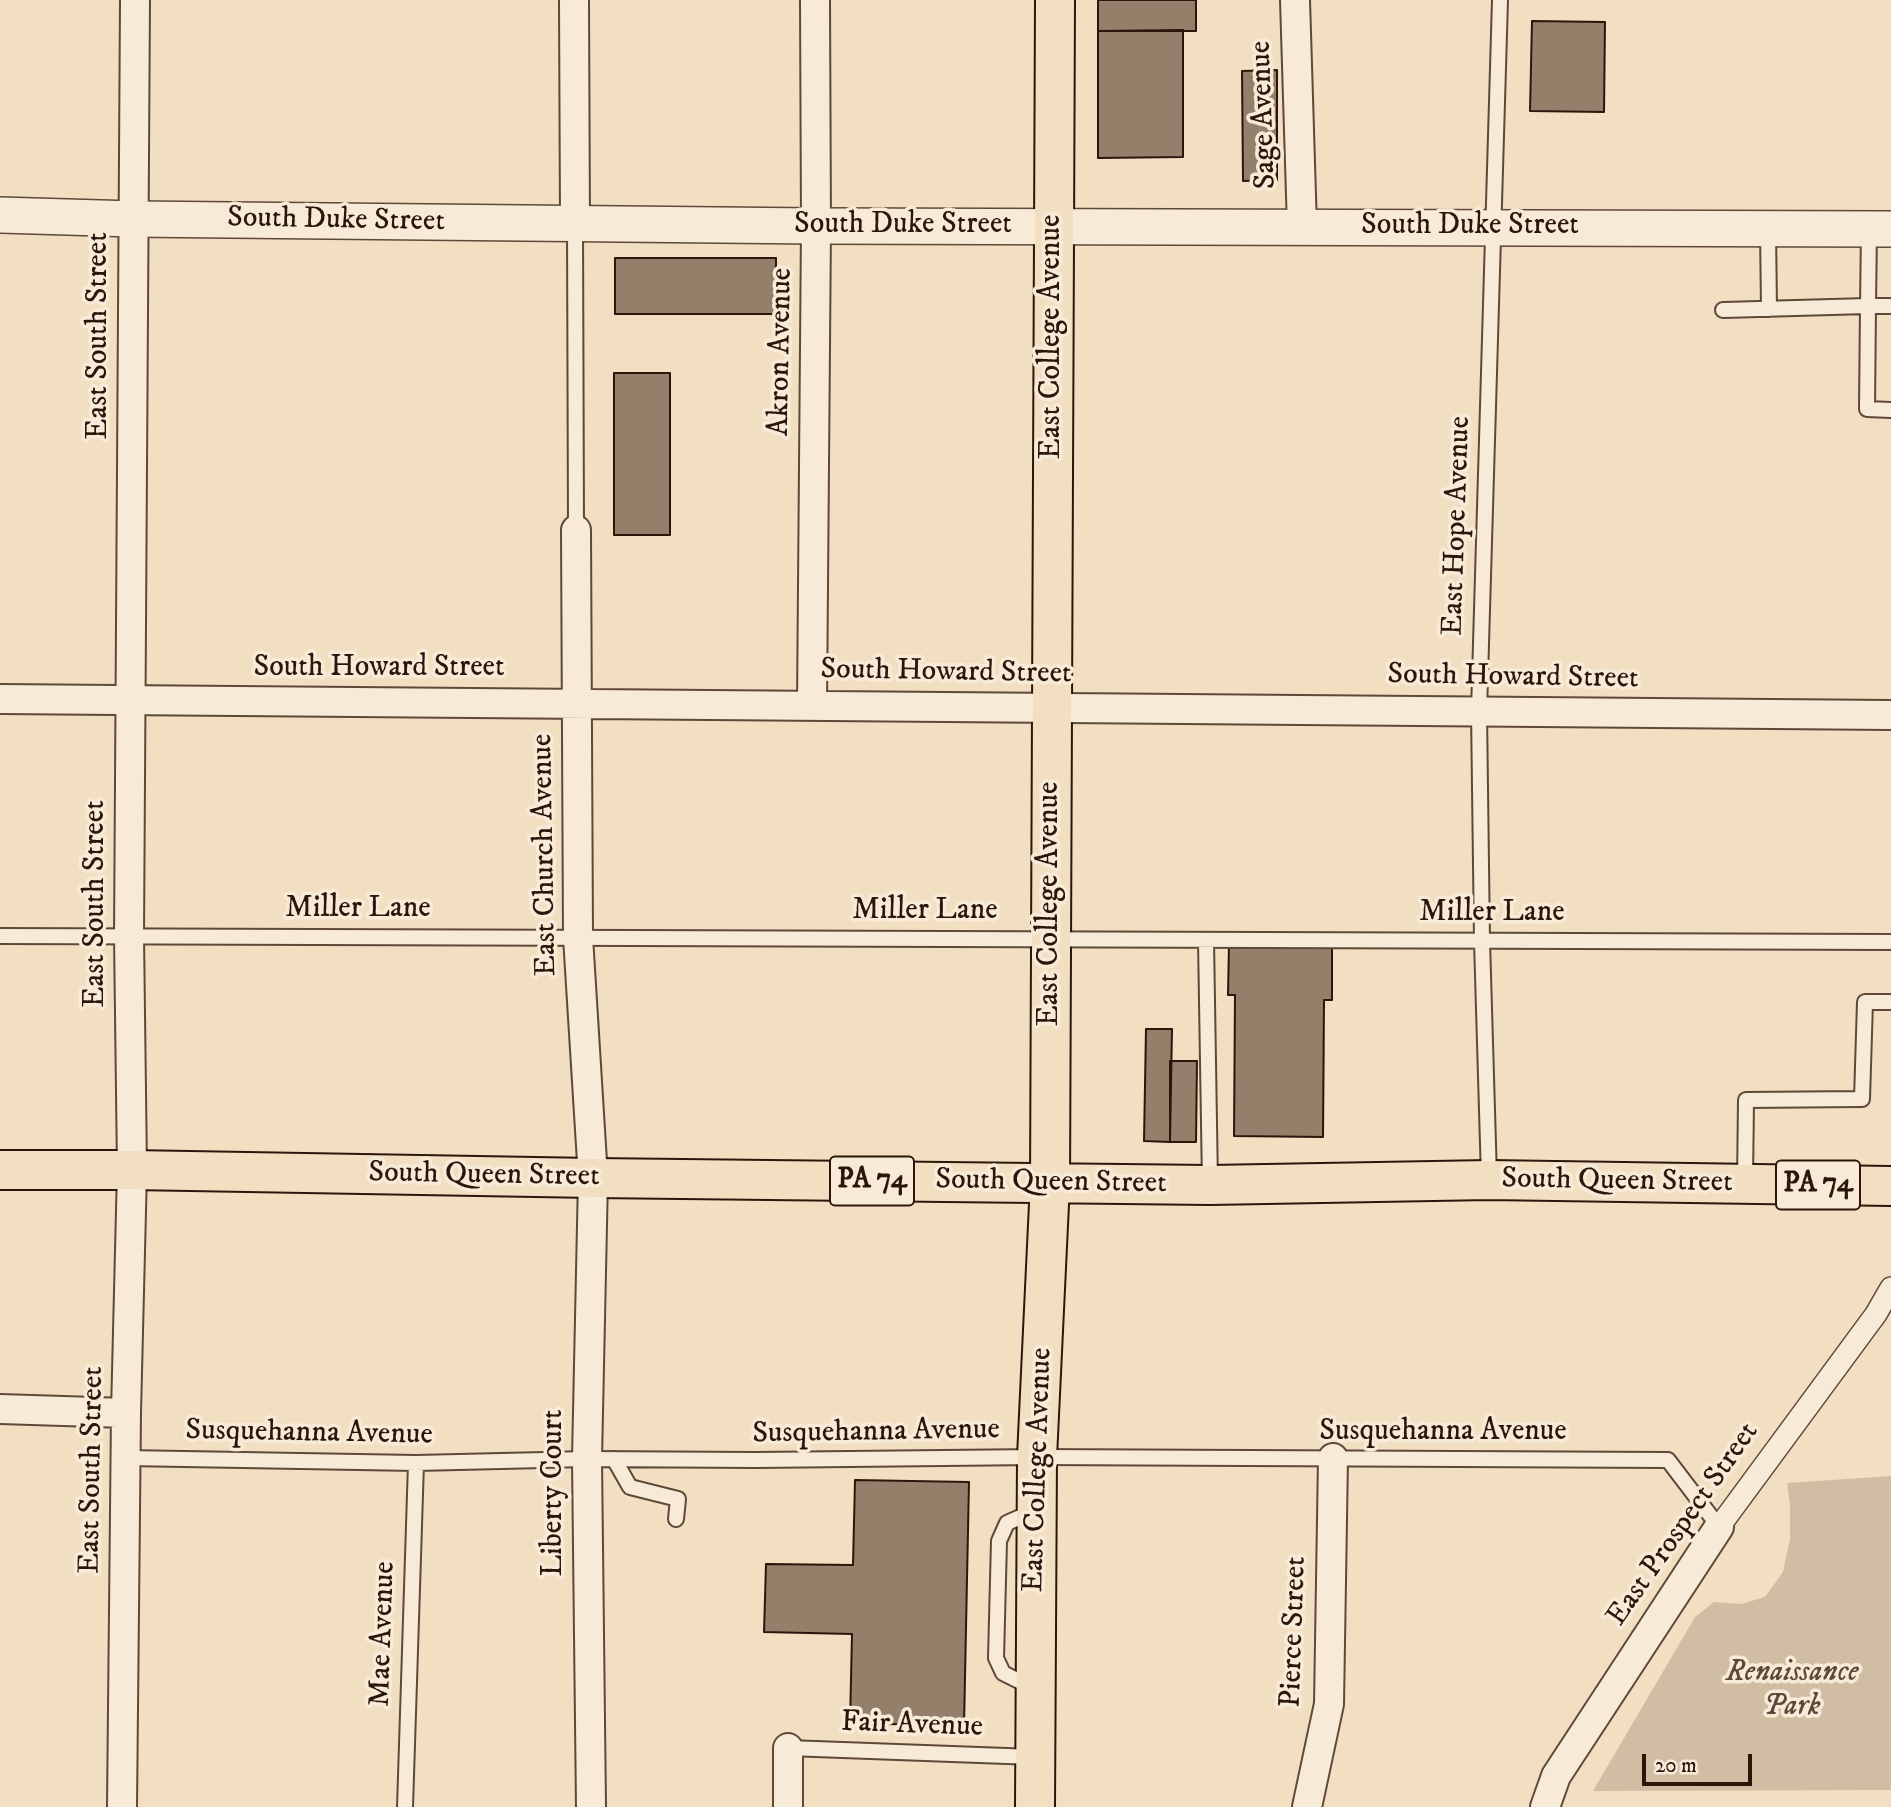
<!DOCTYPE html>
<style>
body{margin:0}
#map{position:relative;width:1891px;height:1807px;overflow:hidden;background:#f2dfc2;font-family:"IM FELL DW Pica",serif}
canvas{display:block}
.scale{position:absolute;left:1642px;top:1754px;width:110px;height:32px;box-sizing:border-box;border:4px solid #2c160b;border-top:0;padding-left:9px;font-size:21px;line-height:24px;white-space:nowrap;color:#2c160b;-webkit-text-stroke:5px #f7ead7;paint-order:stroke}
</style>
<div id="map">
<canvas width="1891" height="1807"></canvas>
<div class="scale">20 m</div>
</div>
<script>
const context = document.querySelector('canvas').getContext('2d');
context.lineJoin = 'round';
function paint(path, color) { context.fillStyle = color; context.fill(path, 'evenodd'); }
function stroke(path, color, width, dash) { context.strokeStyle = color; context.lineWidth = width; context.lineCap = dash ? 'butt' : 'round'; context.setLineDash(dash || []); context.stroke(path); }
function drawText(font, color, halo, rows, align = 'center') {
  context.font = font + ' "IM FELL DW Pica",serif'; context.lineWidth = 7; context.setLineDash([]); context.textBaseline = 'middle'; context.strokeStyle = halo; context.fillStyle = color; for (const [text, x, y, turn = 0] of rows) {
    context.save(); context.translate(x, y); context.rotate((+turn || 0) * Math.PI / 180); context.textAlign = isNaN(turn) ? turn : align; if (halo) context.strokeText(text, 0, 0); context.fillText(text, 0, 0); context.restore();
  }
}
paint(new Path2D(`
 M1891,1476V1790L1593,1791L1695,1617L1714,1602L1741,1604L1765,1597L1783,1572L1790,1539V1505L1787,1483Z`), '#d0bda3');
const building = new Path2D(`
 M1098,0H1196V31H1098Z
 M1532,21L1605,22L1604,112L1530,111Z
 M1183,30V157L1098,158V31Z
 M1277,70V180L1243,181L1242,71Z
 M615,258H776V314H615Z
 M614,373H670V535H614Z
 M1229,944L1332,945V1000H1324L1323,1137L1234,1136L1235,995H1228Z
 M1146,1029H1172L1170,1142L1144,1141Z
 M1170,1061H1197L1196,1142H1170Z
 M855,1480L969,1482L964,1726L850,1723L852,1634L764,1632L766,1564L853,1565Z`);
paint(building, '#937f6a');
stroke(building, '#2c160b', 2);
const service = new Path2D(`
 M575,224L576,530
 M1869,229L1868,306H1891
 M1768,230L1769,309
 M1723,310L1868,306L1867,409L1891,410
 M0,936L1891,942
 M1206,940L1210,1184
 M1489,1178L1482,941L1479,711L1500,0
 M1745,1182L1746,1100L1862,1099L1865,1002H1891
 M126,1458L416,1463L587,1459L756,1460L1037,1457L1668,1460L1719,1527
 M614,1459L630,1487L678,1499L676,1519
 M1031,1687L1003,1673L996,1658L999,1541L1007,1523L1034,1511
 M788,1748L1034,1757
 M405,1807L416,1463`);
const pedestrian = new Path2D(`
 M1719,1527L1876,1314L1891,1288`);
const minor = new Path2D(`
 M574,0L575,224
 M1295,0L1302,228
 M576,530L578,937L593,1178L587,1459L591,1807
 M0,699L1891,715
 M812,705L816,226L815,0
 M0,1409L126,1413
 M788,1748V1807
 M122,1807L126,1413L132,1170L129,936L135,0
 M1307,1807L1329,1704L1333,1458
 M1545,1807L1556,1776L1719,1527`);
const tertiary = new Path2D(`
 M0,215L134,219L816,226L1891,229`);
const primary = new Path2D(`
 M0,1170H132L593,1178L1210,1185L1489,1180L1891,1186
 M1035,1807L1037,1457L1050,1183L1055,0`);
stroke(service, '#5e4839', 18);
stroke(pedestrian, '#5e4839', 24);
stroke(minor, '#5e4839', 32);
stroke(tertiary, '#5e4839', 38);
stroke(primary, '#2c160b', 42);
stroke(service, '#f7ead7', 14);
stroke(pedestrian, '#f7ead7', 21);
stroke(minor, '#f7ead7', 28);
stroke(tertiary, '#f7ead7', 35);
stroke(primary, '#f2dfc2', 38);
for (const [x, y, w] of [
 [872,1181,84],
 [1818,1185,84]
]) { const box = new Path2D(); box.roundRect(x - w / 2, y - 24.5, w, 49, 5); context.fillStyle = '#f7ead7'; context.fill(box); stroke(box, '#2c160b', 2); }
drawText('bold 28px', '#2c160b', null, [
 ["PA 74",872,1181],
 ["PA 74",1818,1185]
]);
drawText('30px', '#2c160b', '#f7ead7', [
 ["Sage Avenue",1265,115,-92],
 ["South Duke Street",336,221,1],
 ["South Duke Street",903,226],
 ["South Duke Street",1470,227],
 ["East South Street",100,336,-90],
 ["East College Avenue",1053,337,-90],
 ["Akron Avenue",782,352,-89],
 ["East Hope Avenue",1458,526,-88],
 ["South Howard Street",379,669],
 ["South Howard Street",946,673,1],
 ["South Howard Street",1513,678,1],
 ["East Church Avenue",546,855,-91],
 ["East South Street",97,904,-90],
 ["East College Avenue",1051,904,-90],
 ["Miller Lane",358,910],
 ["Miller Lane",925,912],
 ["Miller Lane",1492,914],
 ["South Queen Street",484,1176,1],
 ["South Queen Street",1617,1182,1],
 ["South Queen Street",1051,1183,1],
 ["Susquehanna Avenue",876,1433,-1],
 ["Susquehanna Avenue",1443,1433],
 ["Susquehanna Avenue",309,1434,1],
 ["East South Street",93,1470,-89],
 ["East College Avenue",1039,1470,-88],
 ["Liberty Court",555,1493,-90],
 ["East Prospect Street",1684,1525,-55],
 ["Pierce Street",1295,1632,-88],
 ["Mae Avenue",384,1634,-88],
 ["Fair Avenue",912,1726,2]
]);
drawText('italic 30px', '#5d4839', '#f7ead7', [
 ["Renaissance",1792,1674],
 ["Park",1792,1708]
]);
</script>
